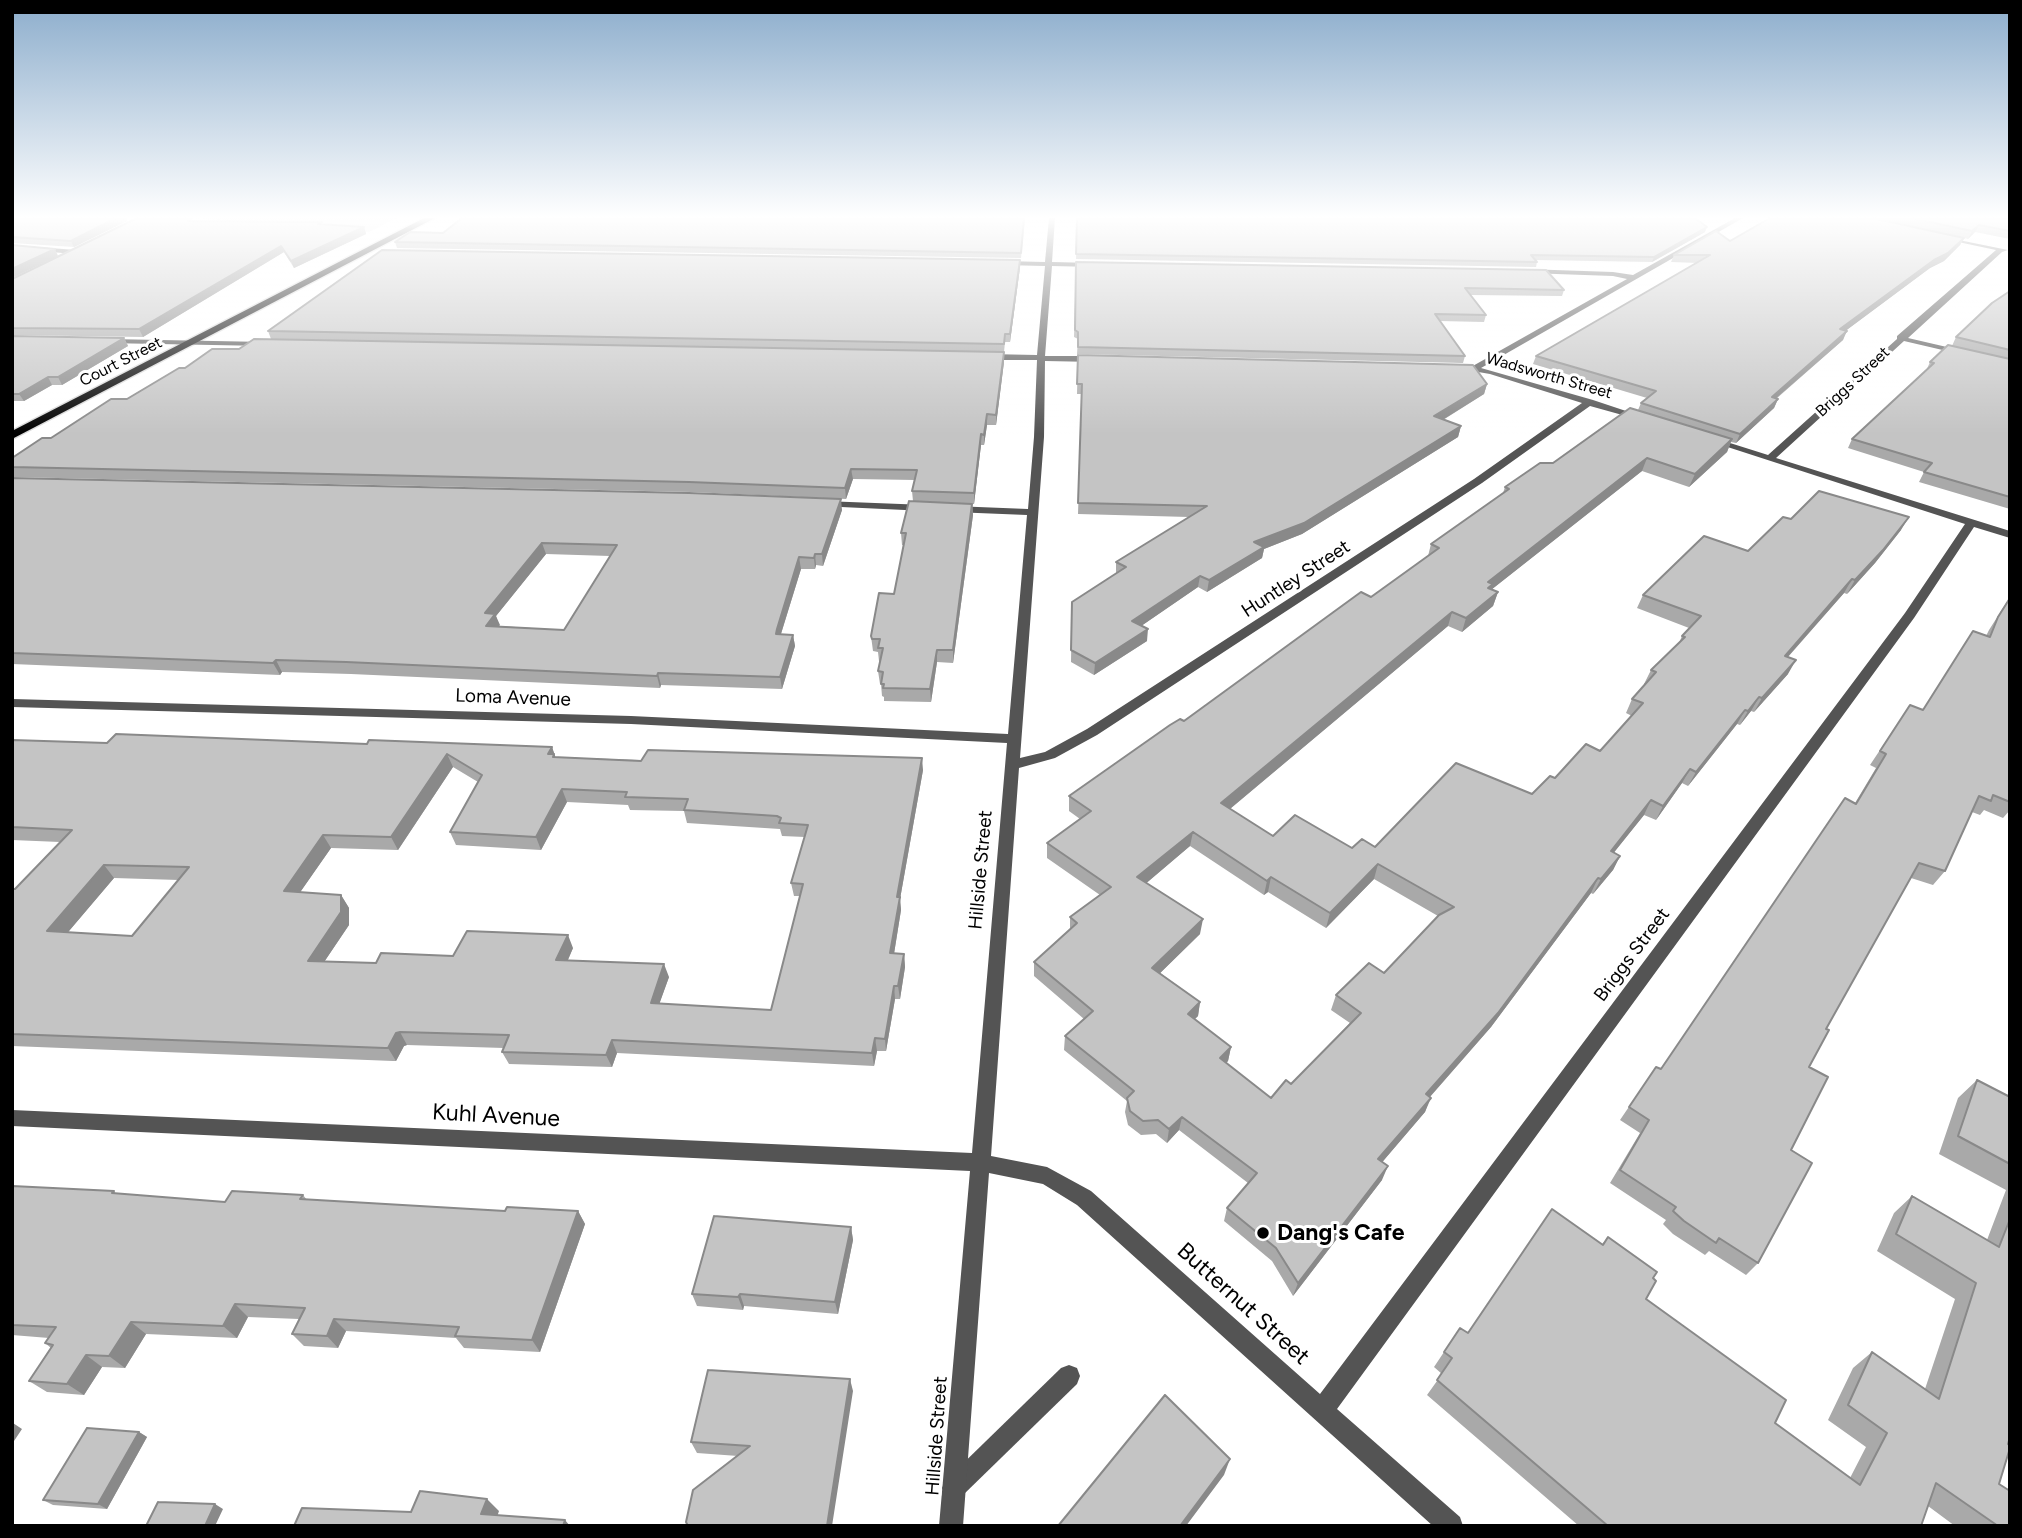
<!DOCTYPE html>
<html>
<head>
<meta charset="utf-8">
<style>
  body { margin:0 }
  #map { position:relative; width:2022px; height:1538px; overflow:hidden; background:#fff; font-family:Figtree,sans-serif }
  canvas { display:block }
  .frame { position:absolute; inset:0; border:14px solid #000; pointer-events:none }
</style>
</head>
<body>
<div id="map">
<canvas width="2022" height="1538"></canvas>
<div class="frame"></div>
</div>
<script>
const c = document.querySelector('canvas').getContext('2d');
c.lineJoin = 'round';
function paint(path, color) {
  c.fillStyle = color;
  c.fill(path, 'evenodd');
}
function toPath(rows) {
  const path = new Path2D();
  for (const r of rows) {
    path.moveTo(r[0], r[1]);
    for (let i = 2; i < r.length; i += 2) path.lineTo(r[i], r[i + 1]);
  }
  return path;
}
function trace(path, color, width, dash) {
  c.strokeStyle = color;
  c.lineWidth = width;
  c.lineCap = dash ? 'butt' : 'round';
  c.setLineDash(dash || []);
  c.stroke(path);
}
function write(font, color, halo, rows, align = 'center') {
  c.font = font + ' Figtree,sans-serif';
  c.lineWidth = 6;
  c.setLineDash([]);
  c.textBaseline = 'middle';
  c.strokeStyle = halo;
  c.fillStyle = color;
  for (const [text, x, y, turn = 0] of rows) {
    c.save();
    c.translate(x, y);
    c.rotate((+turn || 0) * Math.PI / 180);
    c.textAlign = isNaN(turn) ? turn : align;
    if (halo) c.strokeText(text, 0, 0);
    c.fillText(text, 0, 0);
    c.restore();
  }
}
const green = toPath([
  [194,218,397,218,369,232]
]);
const lane = toPath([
  [1069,1365,1077,1368,1080,1376,1077,1384,962,1496,954,1500,946,1496,942,1488,946,1480,1061,1368,1069,1365]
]);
const street = toPath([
  [1049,218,1055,218,1052,262,1095,263,1099,265,1095,267,1052,266,1045,356,1096,356,1100,359,1096,362,1045,361,1044,437,1020,758,1045,752,1087,729,1474,479,1582,403,1490,374,1455,368,1459,365,1471,367,1627,279,1613,276,1528,273,1525,269,1613,272,1633,275,1735,218,1743,218,1481,368,1593,400,1644,417,1644,421,1590,406,1482,483,1097,735,1055,758,1019,768,991,1156,1047,1167,1091,1191,1320,1394,1905,613,1965,524,1706,440,1711,437,1768,455,1897,339,1897,336,1996,250,1944,239,1944,237,2008,250,2002,252,1908,338,1964,351,1964,355,1904,341,1776,458,2010,531,2010,538,1974,527,1914,618,1337,1409,1460,1517,1463,1526,1433,1526,1077,1205,1043,1184,989,1173,963,1526,939,1526,970,1171,12,1126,12,1110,972,1153,1007,743,631,724,12,707,12,699,631,716,1008,734,1027,515,953,512,948,509,953,506,1028,509,1034,437,1037,360,987,360,983,357,987,354,1037,355,1045,266,1003,265,999,263,1003,261,1045,262,1049,218],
  [12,245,76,250,79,252,76,254,12,249,12,245],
  [108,339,266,342,270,344,266,346,105,343,105,339,108,339],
  [824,501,926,505,931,508,926,511,820,506,820,502,824,501]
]);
const primary = toPath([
  [424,218,435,218,12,439,12,431,424,218]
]);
const wall = toPath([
  [12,218,127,221,74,247,12,243],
  [1025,218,1021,258,397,248,395,242,443,233],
  [1077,218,1705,232,1652,262,1536,260,1537,262,1536,267,1076,259],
  [1874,218,2010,218,2010,239,1975,232,1968,239,1964,238,1960,245,1944,261,1930,268,1845,331,1843,340,1776,399,1778,399,1774,408,1736,443,1731,442,1727,452,1689,487,1642,471,1492,589,1498,592,1493,606,1462,632,1448,626,1230,809,1273,836,1352,848,1375,847,1532,794,1555,778,1600,751,1632,716,1626,713,1632,699,1645,684,1644,684,1651,670,1679,643,1682,636,1689,628,1637,608,1643,595,1748,551,1791,519,1901,530,1875,563,1847,594,1844,593,1788,657,1788,674,1754,712,1751,711,1740,725,1737,724,1688,786,1682,783,1656,820,1644,815,1614,852,1620,856,1613,870,1593,894,1591,893,1491,1027,1430,1097,1425,1112,1382,1162,1382,1180,1293,1296,1272,1261,1224,1221,1227,1208,1248,1183,1179,1130,1167,1143,1156,1134,1141,1135,1128,1125,1125,1112,1127,1101,1064,1050,1065,1036,1084,1019,1034,976,1034,962,1070,930,1070,917,1100,895,1047,858,1047,843,1080,819,1069,811,1069,796,1371,597,1428,556,1431,544,1503,493,1505,487,1553,463,1638,410,1641,403,1647,398,1533,364,1536,356,1698,263,1671,262,1674,255,1730,241],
  [1190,846,1264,895,1268,892,1326,928,1374,879,1438,916,1384,973,1336,995,1331,1010,1350,1023,1291,1084,1271,1098,1226,1063,1228,1061,1231,1047,1195,1019,1198,1016,1200,1002,1160,973,1200,934,1146,883],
  [201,221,323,224,364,227,366,234,294,268,284,252,143,337,12,335,12,279],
  [1076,262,1564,290,1562,296,1470,295,1486,315,1484,322,1440,321,1465,356,1463,363,1077,354,1078,339,1074,337],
  [1020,267,1010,342,1005,342,1004,352,271,339,268,331],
  [2010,291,2010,509,1919,482,1924,472,1848,448,1852,439,1926,371,1930,362,1952,346,1956,337],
  [12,336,124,338,128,346,62,385,52,385,24,401,12,401],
  [1004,352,1004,362,996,425,987,425,984,445,981,445,974,504,972,504,973,515,953,663,937,662,931,702,884,701,884,697,882,696,881,684,880,684,878,671,880,661,879,661,878,652,873,651,871,636,894,594,904,545,902,545,901,533,913,501,912,491,915,480,853,479,846,499,691,492,12,477,12,458,127,399],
  [1078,355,1487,384,1484,394,1443,420,1461,426,1458,437,1302,534,1264,549,1262,558,1207,592,1198,587,1141,626,1147,641,1094,675,1071,662,1072,602,1116,574,1116,562,1189,517,1078,514,1082,394,1077,394],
  [12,478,842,510,823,566,816,565,815,569,801,569,781,634,793,635,795,646,782,689,661,685,660,688,351,674,282,672,280,675,12,664],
  [546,554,610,556,564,630,499,626,496,616],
  [2010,597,2010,810,2003,818,1984,810,1980,815,1972,812,1945,871,1933,885,1911,878,1826,1029,1809,1067,1791,1150,1758,1263,1746,1275,1709,1251,1705,1255,1673,1234,1663,1224,1666,1220,1610,1183,1640,1133,1620,1120,1656,1067,1661,1069,1855,803,1876,768,1870,765,1910,705,1923,710,1973,631,1986,636,1989,630],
  [12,740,107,743,367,744,552,747,555,757,923,770,900,899,901,910,894,954,904,954,905,967,900,999,895,999,886,1051,877,1051,874,1066,617,1053,612,1067,509,1064,502,1052,504,1048,407,1045,404,1046,396,1061,393,1061,12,1046,12,889,15,889,60,842,12,840],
  [453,767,478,782,450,832,456,845,541,850,567,802,628,805,630,810,684,811,687,823,780,829,782,836,805,837,791,883,794,896,800,896,771,1010,659,1004,669,977,568,960,573,948,453,956,376,963,324,962,349,925,349,908,341,895,300,892,331,848,398,850],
  [114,878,179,880,132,936,68,932],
  [1977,1080,2010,1097,2010,1437,1999,1484,2010,1526,1955,1526,1928,1506,1921,1526,1579,1526,1427,1395,1442,1374,1434,1367,1444,1352,1468,1333,1602,1244,1608,1237,1653,1278,1646,1299,1775,1423,1850,1478,1866,1447,1828,1420,1853,1368,1872,1352,1925,1389,1955,1299,1877,1251,1894,1213,1912,1196,1987,1240,2006,1190,1939,1154,1958,1098],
  [12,1186,114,1191,116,1194,225,1202,303,1195,307,1200,505,1211,578,1211,585,1224,540,1352,464,1348,456,1338,346,1331,338,1348,304,1346,292,1334,299,1319,248,1317,237,1338,146,1334,125,1368,102,1367,84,1395,47,1392,29,1381,51,1348,45,1343,49,1338,12,1335],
  [851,1227,853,1240,838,1314,744,1306,743,1310,697,1306,692,1294],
  [853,1391,738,1456,697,1453,691,1442],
  [139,1432,147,1437,107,1509,53,1505,43,1500]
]);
const shadedWall = toPath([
  [116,218,126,218,127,221,74,247,71,241],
  [1979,225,1975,232,1968,239,1972,231],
  [364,227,366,234,294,268,291,261],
  [1707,227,1705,232,1652,262,1654,257],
  [1964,238,1960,245,1944,261,1930,268,1836,338,1840,329],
  [281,246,284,252,143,337,139,329],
  [55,249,58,256,12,278,12,269],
  [1020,260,1020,267,1010,342,1010,334],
  [1847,331,1843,340,1767,406,1772,397],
  [124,338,128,346,62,385,58,377],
  [1004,352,1004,362,996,425,996,415],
  [48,377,52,385,24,401,19,394],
  [1487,384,1484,394,1431,427,1434,416],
  [1778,399,1774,408,1736,443,1740,434],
  [987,414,987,425,984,445,984,435],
  [1461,426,1458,437,1302,534,1264,549,1262,558,1207,592,1209,580,1254,542],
  [981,434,981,445,974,504,974,493],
  [1732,439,1727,452,1689,487,1695,474],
  [1647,458,1642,471,1491,590,1488,598,1488,582],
  [851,469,853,479,846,499,845,488],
  [841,499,842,510,823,566,822,554],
  [972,504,973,515,953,663,953,650],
  [1909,517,1901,530,1875,563,1847,594,1855,580],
  [542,543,546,554,496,616,500,625,491,637,486,626,485,613],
  [815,554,816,565,815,569,814,558],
  [799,557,801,569,779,640,776,634,777,629],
  [1200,576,1198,587,1131,633,1132,621],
  [1852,579,1844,593,1777,669,1785,656],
  [1498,592,1493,606,1462,632,1466,618],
  [1452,612,1448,626,1219,818,1221,803],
  [1148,629,1147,641,1094,675,1095,663],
  [793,635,795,646,782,689,780,677],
  [937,650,937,662,931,702,930,689],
  [276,660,282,672,280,675,273,663],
  [1796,660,1788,674,1754,712,1762,698],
  [658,673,661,685,660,688,657,676],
  [1759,697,1751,711,1740,725,1748,711],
  [1745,710,1737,724,1688,786,1696,772],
  [552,747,559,767,548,754],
  [447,754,453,767,398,850,391,837],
  [922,758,923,770,900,899,901,910,892,966,890,953,897,897],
  [1690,769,1682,783,1656,820,1663,806],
  [562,789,567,802,541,850,536,837],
  [1651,800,1644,815,1604,865,1611,851],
  [1193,832,1190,846,1136,892,1137,877],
  [323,835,331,848,292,904,284,891],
  [1620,856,1613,870,1593,894,1601,879],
  [1378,864,1374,879,1326,928,1330,913],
  [104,865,114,878,58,944,47,931],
  [1271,877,1268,892,1264,895,1267,881],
  [1598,878,1591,893,1491,1027,1420,1108,1426,1094],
  [341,895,349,908,349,925,316,974,308,961],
  [1203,919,1200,934,1151,982,1152,968],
  [568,935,573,948,562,973,556,960],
  [904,954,905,967,900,999,898,986],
  [664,964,669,977,655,1016,651,1003],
  [894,986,895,999,886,1051,885,1039],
  [1200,1002,1198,1016,1185,1028,1188,1014],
  [400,1032,407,1045,404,1046,396,1061,388,1048,396,1033],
  [875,1038,877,1051,874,1066,872,1053],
  [612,1040,617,1053,612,1067,606,1055],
  [1231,1047,1228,1061,1217,1072,1220,1058],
  [1431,1098,1425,1112,1373,1173,1378,1159],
  [1182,1117,1179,1130,1167,1143,1169,1129],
  [1388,1166,1382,1180,1293,1296,1298,1283],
  [578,1211,585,1224,540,1352,532,1340],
  [851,1227,853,1240,838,1314,835,1302],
  [740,1294,744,1306,743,1310,738,1297],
  [235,1304,248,1317,237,1338,223,1326],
  [334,1319,346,1331,338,1348,327,1336],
  [131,1322,146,1334,125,1368,109,1356],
  [86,1355,102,1367,84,1395,67,1384],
  [850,1379,853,1391,832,1526,827,1526],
  [13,1423,22,1429,12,1444,12,1424],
  [139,1432,147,1437,107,1509,98,1504],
  [1230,1459,1224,1475,1186,1526,1180,1526],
  [487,1499,499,1511,494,1526,481,1514],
  [215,1504,223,1509,215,1526,205,1526],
  [565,1520,570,1526,563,1526]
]);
const building = toPath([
  [12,218,116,218,71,241,12,237,12,218],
  [137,218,192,218,188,221,322,222,318,224,364,227,291,261,281,246,139,329,12,328,12,279,137,218],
  [1024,218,1021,253,395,242,410,232,443,233,462,218,1024,218],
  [1077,218,1695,218,1707,227,1654,257,1531,255,1537,262,1076,254,1077,218],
  [1770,218,1872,218,1964,238,1948,253,1934,260,1840,329,1847,331,1772,397,1778,399,1740,434,1641,403,1656,391,1536,356,1710,255,1674,255,1716,231,1730,241,1770,218],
  [1911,218,2010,218,2010,231,1979,225,1972,231,1911,218],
  [12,245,55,249,12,269,12,245],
  [382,250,1020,260,1010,334,1005,334,1004,344,268,331,382,250],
  [1076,262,1546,270,1564,290,1465,288,1486,315,1435,314,1465,356,1078,347,1078,332,1075,330,1076,262],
  [2010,291,2010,350,1956,337,1992,303,2010,291],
  [12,336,124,338,58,377,48,377,19,394,12,394,12,336],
  [254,339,1004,352,996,415,987,414,984,435,981,434,974,493,912,491,917,470,851,469,845,488,689,482,12,467,12,458,42,438,51,438,111,399,127,399,179,368,185,368,212,349,239,349,254,339],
  [1948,345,2010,359,2010,497,1924,472,1932,463,1852,439,1934,363,1930,362,1948,345],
  [1078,355,1473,365,1487,384,1434,416,1461,426,1304,523,1254,542,1264,547,1209,580,1200,576,1132,621,1148,629,1095,663,1071,650,1072,602,1126,567,1116,562,1207,506,1078,503,1082,384,1077,384,1078,355],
  [1630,408,1732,439,1695,474,1647,458,1488,582,1493,584,1488,588,1498,592,1466,618,1452,612,1221,803,1273,836,1295,815,1352,848,1362,839,1375,847,1456,763,1532,794,1550,776,1555,778,1586,744,1600,751,1643,703,1632,699,1656,672,1651,670,1685,637,1682,636,1701,616,1643,595,1704,536,1748,551,1783,517,1791,519,1819,491,1909,517,1883,550,1855,580,1852,579,1785,656,1796,660,1762,698,1759,697,1748,711,1745,710,1696,772,1690,769,1663,806,1651,800,1611,851,1620,856,1601,879,1598,878,1498,1013,1426,1094,1431,1098,1378,1159,1388,1166,1298,1283,1276,1248,1227,1208,1257,1173,1182,1117,1169,1129,1158,1120,1143,1121,1130,1111,1127,1098,1134,1091,1065,1036,1093,1011,1034,962,1077,923,1070,917,1111,887,1047,843,1091,811,1069,796,1170,725,1180,719,1184,721,1361,592,1371,597,1439,548,1431,544,1509,489,1505,487,1540,463,1553,463,1630,408],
  [1193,832,1267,881,1271,877,1330,913,1378,864,1454,907,1439,915,1384,973,1369,963,1336,995,1361,1013,1291,1084,1286,1080,1271,1098,1220,1058,1231,1047,1188,1014,1200,1002,1152,968,1203,919,1137,877,1193,832],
  [12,478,689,493,841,499,822,554,815,554,814,558,799,557,777,629,776,634,793,635,780,677,658,673,657,676,346,662,276,660,273,663,12,653,12,478],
  [542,543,617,545,564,630,486,626,495,614,485,613,542,543],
  [909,501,972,504,953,650,937,650,930,689,883,688,884,684,881,684,883,672,878,671,883,648,878,648,880,639,872,639,871,636,879,593,894,594,906,533,901,533,909,501],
  [2010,598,2010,802,1993,795,1991,801,1979,796,1945,871,1919,863,1826,1029,1829,1030,1809,1067,1828,1077,1791,1150,1812,1163,1758,1263,1719,1238,1716,1243,1684,1221,1673,1211,1676,1207,1620,1170,1649,1120,1629,1107,1656,1067,1661,1069,1845,798,1856,804,1886,754,1880,751,1910,705,1923,710,1973,631,1990,637,1998,617,2010,598],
  [116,734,367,744,369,740,552,747,548,754,554,754,553,757,641,761,648,750,922,758,897,897,900,897,890,953,904,954,898,986,894,986,885,1039,875,1038,872,1053,612,1040,606,1055,502,1052,509,1035,400,1032,396,1033,388,1048,385,1048,12,1034,12,889,15,889,72,830,12,827,12,740,107,743,116,734],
  [447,754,482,775,450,832,536,837,562,789,627,792,625,797,688,799,684,810,777,816,781,818,779,823,808,825,791,883,803,884,771,1010,651,1003,664,964,556,960,568,935,467,931,453,956,381,953,376,963,308,961,341,912,341,895,284,891,323,835,391,837,447,754],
  [104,865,189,867,132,936,47,931,104,865],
  [1977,1080,2010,1097,2010,1164,1958,1136,1977,1080],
  [12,1186,114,1191,112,1193,225,1202,232,1191,303,1195,300,1199,505,1211,507,1207,578,1211,532,1340,455,1336,459,1327,334,1319,327,1336,292,1334,305,1308,235,1304,223,1326,131,1322,109,1356,86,1355,67,1384,29,1381,53,1345,45,1343,56,1327,12,1325,12,1186],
  [1912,1196,1999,1247,2010,1219,2010,1437,2008,1444,2010,1445,2010,1448,1999,1484,2010,1491,2010,1526,1998,1526,1936,1483,1921,1526,1608,1526,1437,1380,1452,1358,1444,1352,1460,1328,1468,1333,1552,1209,1603,1245,1608,1237,1657,1272,1653,1278,1656,1281,1646,1299,1786,1400,1775,1423,1860,1485,1887,1433,1848,1405,1872,1352,1939,1399,1976,1283,1896,1234,1912,1196],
  [714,1216,851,1227,835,1302,740,1294,738,1297,692,1294,714,1216],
  [708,1370,850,1379,827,1526,688,1526,686,1522,693,1490,750,1446,691,1442,708,1370],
  [1165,1395,1230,1459,1180,1526,1058,1526,1165,1395],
  [87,1428,139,1432,98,1504,43,1500,87,1428],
  [420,1491,487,1499,481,1514,565,1520,563,1526,294,1526,302,1508,411,1512,420,1491],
  [158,1502,215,1504,205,1526,146,1526,158,1502]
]);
const markers = [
  [1263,1233,7,"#000"]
];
const farStreetnames = [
  ["Court Street",121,362,-27],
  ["Wadsworth Street",1549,376,16],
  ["Briggs Street",1853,382,-43]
];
const streetNames = [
  ["Huntley Street",1296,579,-33],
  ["Loma Avenue",513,698,2],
  ["Hillside Street",981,870,-85],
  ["Briggs Street",1632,955,-53],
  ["Hillside Street",937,1436,-86]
];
const nearStreetnames = [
  ["Kuhl Avenue",496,1116,3],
  ["Butternut Street",1243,1304,42]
];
const nearPoinames = [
  ["Dang's Cafe",1277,1233]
];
paint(green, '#dbdbdb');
trace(primary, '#dbdbdb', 3);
paint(lane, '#545454');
paint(street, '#545454');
paint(primary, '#000');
paint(wall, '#a9a9a9');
paint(shadedWall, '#898989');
paint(building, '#c4c4c4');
trace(building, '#898989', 2);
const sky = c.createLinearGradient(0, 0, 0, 434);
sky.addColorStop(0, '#8cadcc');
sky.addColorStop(0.5, '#fff');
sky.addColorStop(1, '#ffffff00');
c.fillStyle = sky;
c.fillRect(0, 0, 2022, 434);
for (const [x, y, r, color] of markers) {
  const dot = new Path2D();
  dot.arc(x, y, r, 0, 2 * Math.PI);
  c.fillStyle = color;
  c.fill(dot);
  trace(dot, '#fff', 2.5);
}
write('16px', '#000', '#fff', farStreetnames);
write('19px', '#000', '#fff', streetNames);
write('23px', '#000', '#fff', nearStreetnames);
write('bold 23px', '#000', '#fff', nearPoinames, 'left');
</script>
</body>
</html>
